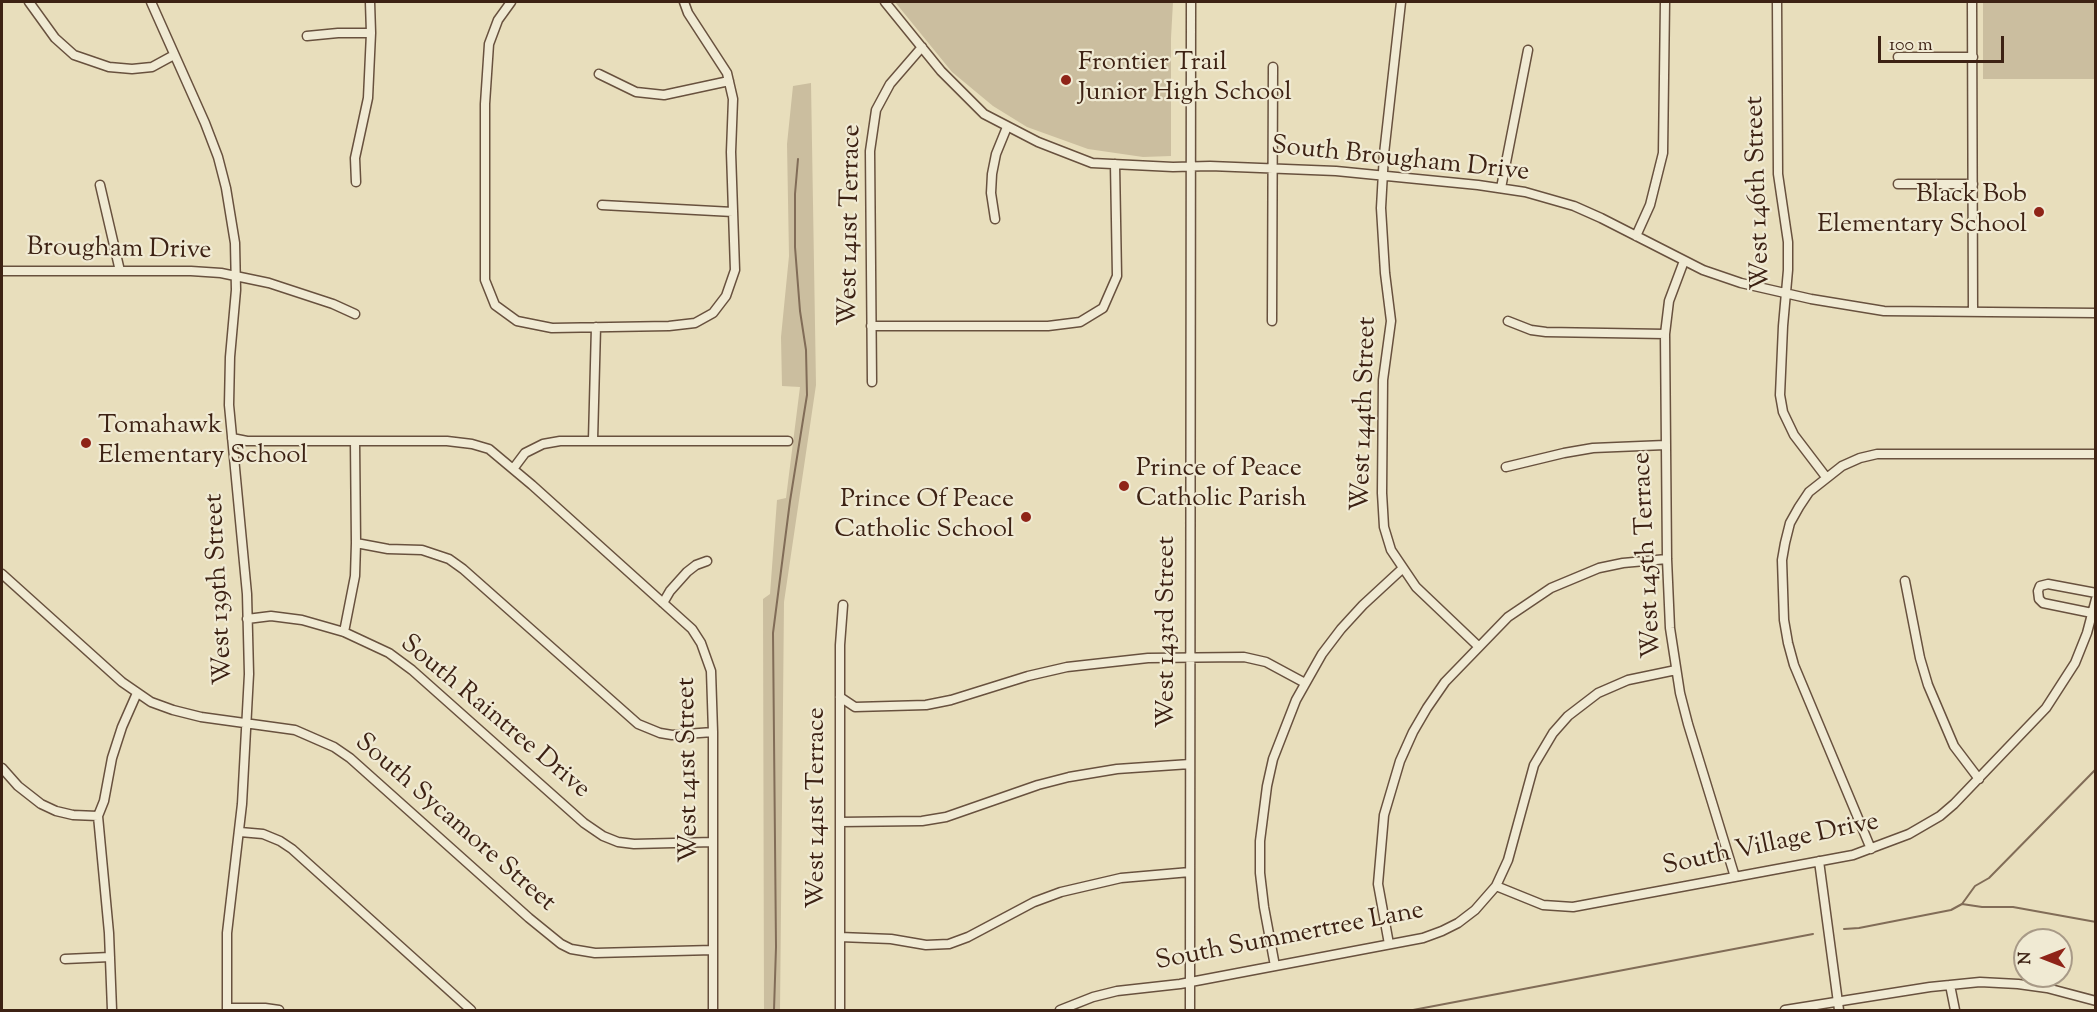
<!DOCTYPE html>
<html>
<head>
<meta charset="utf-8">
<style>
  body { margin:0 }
  #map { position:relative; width:2097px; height:1012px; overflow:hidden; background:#e8debc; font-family:"Sorts Mill Goudy",serif }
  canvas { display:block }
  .frame { position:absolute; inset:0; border:3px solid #3d2214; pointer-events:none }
  .north { position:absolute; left:2013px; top:928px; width:60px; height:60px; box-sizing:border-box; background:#f0ead3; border:2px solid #a89a87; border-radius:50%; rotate:270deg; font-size:16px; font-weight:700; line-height:24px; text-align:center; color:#3d2214 }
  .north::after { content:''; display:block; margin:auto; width:21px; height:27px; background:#8f2418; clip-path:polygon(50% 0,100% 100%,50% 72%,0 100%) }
  .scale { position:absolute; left:1878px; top:36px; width:126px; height:27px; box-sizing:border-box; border:3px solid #3d2214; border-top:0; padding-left:8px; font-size:18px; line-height:21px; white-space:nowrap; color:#3d2214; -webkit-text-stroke:4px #f0ead3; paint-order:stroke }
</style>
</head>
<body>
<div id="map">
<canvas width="2097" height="1012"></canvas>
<div class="frame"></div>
<div class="north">N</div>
<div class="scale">100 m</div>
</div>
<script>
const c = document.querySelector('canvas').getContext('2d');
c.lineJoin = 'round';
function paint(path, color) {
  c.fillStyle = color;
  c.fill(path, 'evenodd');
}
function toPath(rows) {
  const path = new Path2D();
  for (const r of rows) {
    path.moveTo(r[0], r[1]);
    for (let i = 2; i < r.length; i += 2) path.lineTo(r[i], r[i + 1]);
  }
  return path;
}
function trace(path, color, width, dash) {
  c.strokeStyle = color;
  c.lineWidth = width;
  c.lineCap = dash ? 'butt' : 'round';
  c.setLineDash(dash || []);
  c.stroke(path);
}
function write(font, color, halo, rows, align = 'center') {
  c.font = font + ' "Sorts Mill Goudy",serif';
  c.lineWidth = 4.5;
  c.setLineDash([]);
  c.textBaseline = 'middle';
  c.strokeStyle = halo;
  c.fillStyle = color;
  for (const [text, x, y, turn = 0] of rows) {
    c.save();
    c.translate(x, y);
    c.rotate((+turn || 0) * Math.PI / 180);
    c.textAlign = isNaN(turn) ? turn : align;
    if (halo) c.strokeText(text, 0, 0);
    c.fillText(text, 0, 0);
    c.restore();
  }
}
const green = toPath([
  [895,2,1173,2,1171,38,1171,156,1143,157,1088,149,1027,127,993,106,952,72],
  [1983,2,2095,2,2095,79,1983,79],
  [811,83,816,385,784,602,780,1010,764,1010,763,599,770,594,777,500,786,498,800,387,782,386,781,337,789,256,787,144,793,86]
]);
const stream = toPath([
  [1962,904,1982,907,2013,907,2096,922],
  [1844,929,1859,928,1951,910,1962,904,1975,886,1989,878,2096,769],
  [774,1010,776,947,773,633,790,501,807,395,806,350,800,311,795,247,795,194,798,159],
  [1413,1010,1813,934]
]);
const minor = toPath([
  [29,2,55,38,74,55,109,67,132,69,152,67,174,55],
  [151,2,205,123,218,157,226,188,235,243,236,290,230,357,229,405,247,594,249,674,242,804,227,933,227,1010],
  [511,2,498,20,489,44,485,104,485,280,495,305,517,321,552,328,669,326,695,323,713,313,726,296,735,270,731,152,733,99,727,73,688,13,684,2],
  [885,2,941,71,984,114,1038,142,1092,163,1173,167,1210,166,1336,171,1478,185,1525,192,1574,206,1601,218,1703,270,1741,283,1811,299,1884,311,2096,313],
  [1401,2,1384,154,1381,208,1385,273,1391,321,1383,380,1382,493,1384,527,1391,550,1416,587,1478,646],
  [1777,2,1778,174,1788,242,1788,270,1783,326,1780,395,1783,412,1794,435,1826,477],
  [1972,2,1973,312],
  [307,36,338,33,371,33],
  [1898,57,1973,57],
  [599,74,636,92,664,95,729,81],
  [356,182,355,158,368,98,371,33,370,2],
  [1898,184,1973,184],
  [100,185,120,271],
  [1501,188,1528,50],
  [602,205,733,212],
  [995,219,991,193,992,174,996,154,1007,127],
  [1636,236,1650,205,1663,153,1665,2],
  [1684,261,1669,301,1665,334,1667,559,1670,628,1680,693,1688,724,1735,877],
  [2,271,191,271,221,273,269,283,333,304,355,314],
  [1272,321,1273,67],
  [1508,321,1531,330,1546,332,1665,334],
  [871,326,1048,326,1080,322,1103,308,1117,276,1115,164],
  [872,382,870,151,876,110,890,84,922,47],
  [232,438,247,441,447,441,472,444,489,449,532,485,692,629,701,643,711,671,713,732,713,1010],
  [593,440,596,327],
  [1506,467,1564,453,1593,448,1665,445],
  [513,469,525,453,543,444,560,441,788,441],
  [356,543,388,549,422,550,449,559,463,569,638,724,660,733,672,735,713,732],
  [2,574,122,682,151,702,173,710,201,717,295,730,334,747,350,758,529,918,561,944,571,949,595,953,713,950],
  [1905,581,1920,658,1928,685,1954,746,1979,779],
  [663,603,670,591,687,572,696,565,707,561],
  [2092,613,2043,603,2039,599,2038,591,2040,586,2048,584,2096,593],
  [247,619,271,616,302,620,344,632,389,653,412,670,584,823,603,836,618,842,634,844,713,842],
  [344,632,355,576,356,543,355,441],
  [840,697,855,707,926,705,951,700,1028,676,1067,667,1148,658,1244,657,1266,662,1305,683],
  [2,768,18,786,41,804,56,811,73,815,98,816],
  [840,822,922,821,946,817,1038,785,1069,777,1117,769,1190,764],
  [240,832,263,834,280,841,292,849,471,1010],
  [1871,849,1794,665,1788,643,1784,620,1782,560,1785,543,1790,523,1799,507,1809,492,1842,466,1860,458,1877,454,2096,454],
  [1819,861,1839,1010],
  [1496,886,1543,905,1573,907,1853,855,1909,834,1940,816,1954,804,2046,708,2075,663,2087,633,2096,599],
  [840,937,891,939,926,945,949,944,968,937,1034,902,1061,892,1121,878,1190,872],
  [1389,944,1378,884,1384,815,1400,761,1413,732,1427,708,1445,682,1508,617,1551,588,1599,568,1623,563,1667,559],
  [65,959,110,957],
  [1275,966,1264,907,1260,873,1260,841,1267,786,1273,759,1296,700,1322,654,1341,629,1363,605,1402,569],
  [1950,985,1955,1010],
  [227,1008,265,1008,279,1010],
  [112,1010,109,933,98,816,104,801,112,758,122,727,137,693],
  [840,1010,840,645,843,605],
  [1060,1010,1093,997,1117,991,1180,984,1423,938,1442,931,1458,923,1475,910,1496,886,1508,860,1534,765,1553,733,1568,716,1598,693,1628,680,1676,670],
  [1190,1010,1191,2],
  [1785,1010,1930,987,1980,982,2018,984,2047,988,2096,1001]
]);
const markers = [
  [1066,80,6,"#8f2418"],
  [2039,212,6,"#8f2418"],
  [86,443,6,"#8f2418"],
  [1124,486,6,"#8f2418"],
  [1026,517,6,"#8f2418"]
];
const poiNames = [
  ["Frontier Trail",1078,65],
  ["Junior High School",1078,95],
  ["Black Bob",2027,197,"right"],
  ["Elementary School",2027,227,"right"],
  ["Tomahawk",98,428],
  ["Elementary School",98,458],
  ["Prince of Peace",1136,471],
  ["Catholic Parish",1136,501],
  ["Prince Of Peace",1014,502,"right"],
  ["Catholic School",1014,532,"right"]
];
const streetNames = [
  ["South Brougham Drive",1400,161,6],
  ["West 146th Street",1760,193,-92],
  ["West 141st Terrace",852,225,-89],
  ["Brougham Drive",119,251,1],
  ["West 144th Street",1366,414,-88],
  ["West 145th Terrace",1649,555,-93],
  ["West 139th Street",221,589,-93],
  ["West 143rd Street",1169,632,-90],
  ["South Raintree Drive",494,718,40],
  ["West 141st Street",690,770,-91],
  ["West 141st Terrace",819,808,-90],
  ["South Sycamore Street",454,824,41],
  ["South Village Drive",1771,846,-12],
  ["South Summertree Lane",1290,938,-11]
];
paint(green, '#cbbe9f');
trace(stream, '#816c57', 2);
trace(minor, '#68513e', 11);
trace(minor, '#f0ead3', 8);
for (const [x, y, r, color] of markers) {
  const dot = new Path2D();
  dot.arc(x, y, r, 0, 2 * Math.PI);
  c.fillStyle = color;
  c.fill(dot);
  trace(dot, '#f0ead3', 2);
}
write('26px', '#3d2214', '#f0ead3', poiNames, 'left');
write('26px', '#3d2214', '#f0ead3', streetNames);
</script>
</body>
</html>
